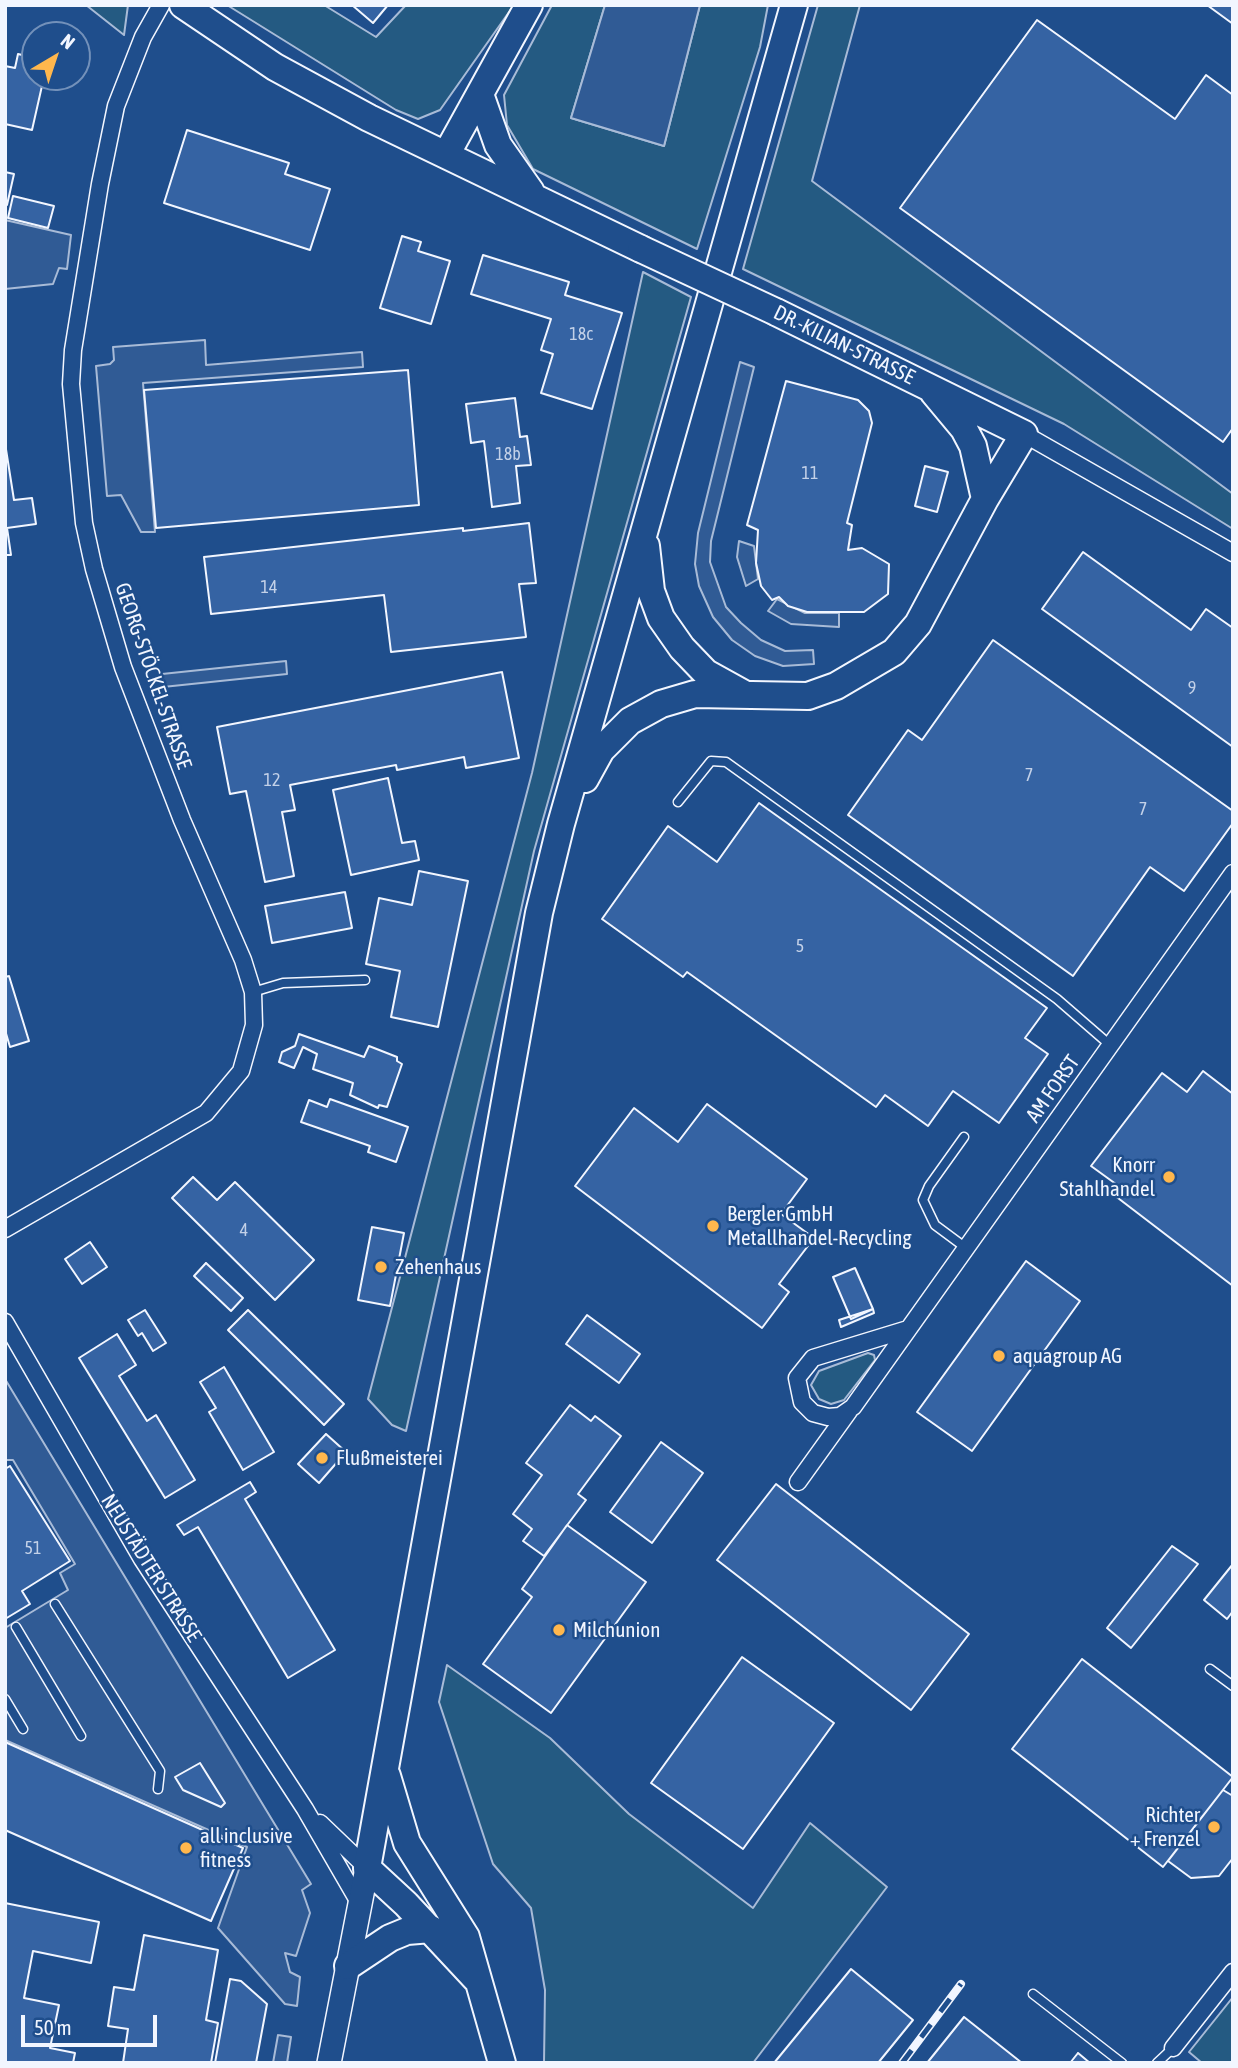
<!DOCTYPE html>
<html>
<head>
<meta charset="utf-8">
<style>
  body { margin:0 }
  #map { position:relative; width:1238px; height:2068px; overflow:hidden; background:#1f4e8c; font-family:"Asap Condensed",sans-serif }
  canvas { display:block }
  .frame { position:absolute; inset:0; border:7px solid #f2f6ff; pointer-events:none }
  .north { position:absolute; left:21px; top:21px; width:70px; height:70px; box-sizing:border-box; background:#1f4e8c; border:2px solid #7391ba; border-radius:50%; rotate:39deg; font-size:19px; font-weight:700; line-height:28px; text-align:center; color:#f2f6ff }
  .north::after { content:''; display:block; margin:auto; width:24px; height:32px; background:#ffb74d; clip-path:polygon(50% 0,100% 100%,50% 72%,0 100%) }
  .scale { position:absolute; left:21px; top:2015px; width:136px; height:32px; box-sizing:border-box; border:4px solid #f2f6ff; border-top:0; padding-left:9px; font-size:21px; line-height:24px; white-space:nowrap; color:#f2f6ff; -webkit-text-stroke:5px #1f4e8c; paint-order:stroke }
</style>
</head>
<body>
<div id="map">
<canvas width="1238" height="2068"></canvas>
<div class="frame"></div>
<div class="north">N</div>
<div class="scale">50 m</div>
</div>
<script>
const c = document.querySelector('canvas').getContext('2d');
c.lineJoin = 'round';
function paint(path, color) {
  c.fillStyle = color;
  c.fill(path, 'evenodd');
}
function toPath(rows) {
  const path = new Path2D();
  for (const r of rows) {
    path.moveTo(r[0], r[1]);
    for (let i = 2; i < r.length; i += 2) path.lineTo(r[i], r[i + 1]);
  }
  return path;
}
function trace(path, color, width, dash) {
  c.strokeStyle = color;
  c.lineWidth = width;
  c.lineCap = dash ? 'butt' : 'round';
  c.setLineDash(dash || []);
  c.stroke(path);
}
function write(font, color, halo, rows, align = 'center') {
  c.font = font + ' "Asap Condensed",sans-serif';
  c.lineWidth = 5;
  c.setLineDash([]);
  c.textBaseline = 'middle';
  c.strokeStyle = halo;
  c.fillStyle = color;
  for (const [text, x, y, turn = 0] of rows) {
    c.save();
    c.translate(x, y);
    c.rotate((+turn || 0) * Math.PI / 180);
    c.textAlign = isNaN(turn) ? turn : align;
    if (halo) c.strokeText(text, 0, 0);
    c.fillText(text, 0, 0);
    c.restore();
  }
}
const green = toPath([
  [86,5,128,5,124,35,86,5],
  [227,5,324,5,376,37,406,5,514,5,440,110,418,119,396,110,227,5],
  [552,5,605,5,571,118,664,146,700,5,768,5,760,47,697,249,533,169,507,125,504,95,552,5],
  [818,5,860,5,812,181,1233,494,1233,529,1064,424,743,269,818,5],
  [643,272,691,297,534,851,406,1431,392,1425,368,1399,532,773,643,272],
  [868,1353,874,1355,875,1360,844,1400,831,1404,819,1399,811,1385,819,1371,868,1353],
  [447,1665,550,1738,629,1814,753,1908,810,1823,887,1887,753,2063,544,2063,545,1990,531,1908,493,1864,439,1702,447,1665],
  [1233,1997,1233,2063,1202,2063,1189,2052,1233,1997]
]);
const parking = toPath([
  [605,5,700,5,664,146,571,118,605,5],
  [5,220,71,235,67,269,59,268,53,284,5,289,5,220],
  [205,340,206,365,362,352,363,367,143,383,155,532,141,532,121,495,107,496,96,366,110,364,114,360,113,347,205,340],
  [740,362,754,367,711,541,710,562,726,607,741,623,761,640,785,651,813,650,814,664,783,666,755,656,732,640,713,617,699,586,695,564,698,533,740,362],
  [739,541,754,546,758,579,746,586,737,557,739,541],
  [777,599,805,613,839,613,839,627,791,624,768,611,777,599],
  [286,661,287,674,163,687,162,674,286,661],
  [5,1379,311,1884,302,1890,310,1913,296,1956,285,1953,290,1972,300,1977,297,2006,285,2004,218,1928,247,1847,5,1740,5,1628,68,1590,60,1573,75,1564,13,1460,5,1460,5,1379],
  [278,2035,291,2037,287,2063,273,2063,278,2035]
]);
const building = toPath([
  [352,5,388,5,373,23,352,5],
  [1207,5,1233,5,1233,24,1207,5],
  [1037,20,1175,119,1206,75,1233,95,1233,428,1223,442,900,208,1037,20],
  [18,54,35,58,35,77,44,77,32,130,5,124,5,66,15,68,18,54],
  [187,130,289,163,285,174,330,189,310,250,164,203,187,130],
  [5,172,14,174,7,205,5,205,5,172],
  [13,196,54,206,48,228,8,218,13,196],
  [402,236,421,242,418,251,450,261,431,324,380,308,402,236],
  [483,255,569,282,565,295,622,313,592,409,541,393,553,354,541,350,551,319,471,294,483,255],
  [408,370,419,505,156,528,144,390,408,370],
  [786,381,858,400,869,411,872,423,847,523,852,525,848,550,862,548,889,564,888,594,864,612,807,612,788,606,779,597,772,600,761,586,756,563,758,530,747,525,786,381],
  [515,398,520,437,527,436,531,465,516,466,520,503,492,507,484,441,471,443,466,404,515,398],
  [5,443,14,500,32,498,36,524,7,528,11,555,5,555,5,443],
  [925,466,948,472,937,512,915,506,925,466],
  [529,523,536,583,519,584,526,637,391,652,384,595,211,614,204,557,463,528,463,531,529,523],
  [1083,552,1191,630,1206,609,1233,628,1233,747,1042,609,1083,552],
  [993,640,1233,811,1233,823,1184,891,1150,867,1073,976,848,815,908,730,922,740,993,640],
  [502,672,519,758,466,768,464,757,397,770,396,765,290,785,295,810,282,812,294,876,265,882,246,791,230,794,217,727,502,672],
  [388,778,402,843,415,841,419,860,351,875,333,790,388,778],
  [759,803,1047,1008,1025,1038,1048,1054,999,1123,953,1091,928,1126,885,1095,876,1107,687,972,683,977,602,919,668,826,717,862,759,803],
  [419,871,468,881,438,1027,391,1017,400,971,366,964,379,898,412,905,419,871],
  [345,892,352,928,272,943,265,906,345,892],
  [9,976,29,1041,10,1047,5,1030,5,977,9,976],
  [299,1034,364,1057,369,1046,397,1057,397,1061,402,1064,387,1107,379,1105,378,1108,350,1095,353,1083,313,1069,317,1054,303,1047,294,1068,279,1062,282,1052,295,1046,299,1034],
  [1203,1071,1233,1094,1233,1286,1114,1195,1120,1187,1091,1166,1162,1073,1187,1092,1203,1071],
  [330,1099,408,1127,396,1162,368,1152,370,1146,301,1122,309,1100,327,1107,330,1099],
  [707,1104,807,1179,781,1214,814,1238,779,1284,789,1292,762,1328,575,1186,634,1108,678,1142,707,1104],
  [193,1177,217,1200,235,1182,314,1260,275,1300,172,1198,193,1177],
  [372,1227,404,1233,390,1306,358,1300,372,1227],
  [90,1242,107,1267,82,1284,65,1259,90,1242],
  [1026,1261,1080,1301,972,1451,917,1412,1026,1261],
  [206,1263,243,1298,231,1311,194,1276,206,1263],
  [855,1268,873,1309,851,1319,833,1277,855,1268],
  [873,1309,874,1313,841,1327,839,1320,873,1309],
  [145,1310,166,1343,153,1351,142,1333,138,1336,128,1320,145,1310],
  [248,1310,344,1404,324,1425,228,1330,248,1310],
  [587,1315,640,1354,619,1383,566,1344,587,1315],
  [117,1334,136,1365,119,1376,147,1421,156,1415,195,1480,165,1498,79,1358,117,1334],
  [224,1367,274,1452,243,1470,209,1412,216,1408,200,1382,224,1367],
  [570,1405,591,1421,595,1416,621,1436,578,1494,586,1500,544,1556,523,1541,532,1529,513,1514,542,1475,526,1463,570,1405],
  [326,1434,346,1452,319,1483,298,1464,326,1434],
  [661,1442,703,1473,652,1543,610,1512,661,1442],
  [10,1466,70,1561,22,1591,30,1604,5,1619,5,1469,10,1466],
  [250,1482,256,1492,245,1499,335,1650,288,1678,198,1527,184,1535,177,1525,250,1482],
  [776,1484,969,1634,911,1710,717,1560,776,1484],
  [567,1525,646,1582,551,1713,483,1664,532,1597,522,1589,567,1525],
  [1172,1546,1198,1564,1131,1648,1107,1628,1172,1546],
  [1233,1564,1233,1611,1227,1619,1204,1600,1233,1564],
  [742,1657,834,1723,743,1849,651,1783,742,1657],
  [1082,1659,1233,1777,1163,1867,1012,1749,1082,1659],
  [5,1742,243,1848,211,1921,5,1830,5,1742],
  [200,1763,225,1803,221,1807,183,1790,175,1777,200,1763],
  [1223,1790,1233,1796,1233,1858,1219,1876,1191,1878,1168,1861,1223,1790],
  [5,1903,99,1922,91,1963,33,1951,24,1998,59,2005,50,2048,75,2053,73,2063,5,2063,5,1903],
  [144,1935,218,1950,206,2020,218,2023,211,2063,123,2063,128,2029,108,2026,114,1987,134,1990,144,1935],
  [851,1969,913,2020,878,2063,774,2063,851,1969],
  [230,1979,241,1981,267,2004,256,2063,215,2063,230,1979],
  [964,2017,1022,2063,927,2063,964,2017],
  [1078,2053,1090,2063,1070,2063,1078,2053]
]);
const lane = toPath([
  [678,802,711,761,726,762,1057,999,1110,1045],
  [253,992,283,983,365,980],
  [964,1137,929,1186,923,1200,935,1225,966,1248],
  [55,1604,160,1771,158,1789],
  [16,1627,81,1736],
  [1210,1669,1233,1686],
  [5,1699,23,1729],
  [1033,1994,1122,2063],
  [1157,2063,1173,2048]
]);
const street = toPath([
  [1024,434,1233,553],
  [5,1229,206,1113,241,1071,254,1025,253,992,243,960,182,820,123,667,94,569,84,523,71,384,73,350,100,184,116,106,143,37,161,5],
  [5,1322,142,1559,305,1809,360,1904],
  [908,1329,813,1358,797,1378,802,1402,813,1413,828,1417,840,1416,853,1407,1233,873],
  [798,1482,849,1411],
  [320,1823,367,1868],
  [1173,2048,1233,1972]
]);
const secondary = toPath([
  [329,2063,367,1868]
]);
const primary = toPath([
  [183,5,275,67,369,118,641,249],
  [480,94,498,145,531,192],
  [446,155,529,5],
  [934,393,964,429,973,446,985,499],
  [646,546,651,591,661,618,682,648,706,673,744,694],
  [585,779,601,750,630,721,661,704,695,694,808,696,836,686,894,652,918,624,985,499,1024,434,776,312],
  [387,1776,407,1843,466,1937,502,2063],
  [348,1966,390,1938,407,1931,431,1929],
  [476,1979,406,1904,367,1868,539,913,561,824,794,5]
]);
const rail = toPath([
  [902,2063,961,1984]
]);
const primaryBridge = toPath([
  [641,249,776,312]
]);
const markers = [
  [1169,1177,7,"#ffb74d"],
  [713,1226,7,"#ffb74d"],
  [381,1267,7,"#ffb74d"],
  [999,1356,7,"#ffb74d"],
  [322,1458,7,"#ffb74d"],
  [559,1630,7,"#ffb74d"],
  [1214,1827,7,"#ffb74d"],
  [186,1848,7,"#ffb74d"]
];
const numberNames = [
  ["18c",581,334],
  ["18b",508,454],
  ["11",810,473],
  ["14",269,587],
  ["9",1192,688],
  ["7",1029,775],
  ["12",272,780],
  ["7",1143,809],
  ["5",800,946],
  ["4",244,1230],
  ["51",33,1548]
];
const streetNames = [
  ["DR.-KILIAN-STRASSE",844,345,26],
  ["GEORG-STÖCKEL-STRASSE",153,676,71],
  ["AM FORST",1053,1089,-55],
  ["NEUSTÄDTER STRASSE",151,1568,58]
];
const poiNames = [
  ["Knorr",1155,1165,"right"],
  ["Stahlhandel",1155,1189,"right"],
  ["Bergler GmbH",727,1214],
  ["Metallhandel-Recycling",727,1238],
  ["Zehenhaus",395,1267],
  ["aquagroup AG",1013,1356],
  ["Flußmeisterei",336,1458],
  ["Milchunion",573,1630],
  ["Richter",1200,1815,"right"],
  ["+ Frenzel",1200,1839,"right"],
  ["all inclusive",200,1836],
  ["fitness",200,1860]
];
paint(green, '#245a82');
trace(green, '#a8bbd7', 2);
paint(parking, '#305b95');
trace(parking, '#a8bbd7', 2);
paint(building, '#3563a3');
trace(building, '#f2f6ff', 2);
trace(lane, '#f2f6ff', 11);
trace(street, '#f2f6ff', 19);
trace(secondary, '#f2f6ff', 26);
trace(primary, '#f2f6ff', 30);
trace(lane, '#1f4e8c', 8);
trace(street, '#1f4e8c', 16);
trace(secondary, '#1f4e8c', 23);
trace(primary, '#1f4e8c', 26);
trace(rail, '#f2f6ff', 8);
trace(rail, '#1f4e8c', 5, [16]);
trace(primaryBridge, '#f2f6ff', 30, []);
trace(primaryBridge, '#1f4e8c', 26);
for (const [x, y, r, color] of markers) {
  const dot = new Path2D();
  dot.arc(x, y, r, 0, 2 * Math.PI);
  c.fillStyle = color;
  c.fill(dot);
  trace(dot, '#1f4e8c', 2.5);
}
write('18px', '#c3d1e8', null, numberNames);
write('21px', '#f2f6ff', '#1f4e8c', streetNames);
write('21px', '#f2f6ff', '#1f4e8c', poiNames, 'left');
</script>
</body>
</html>
